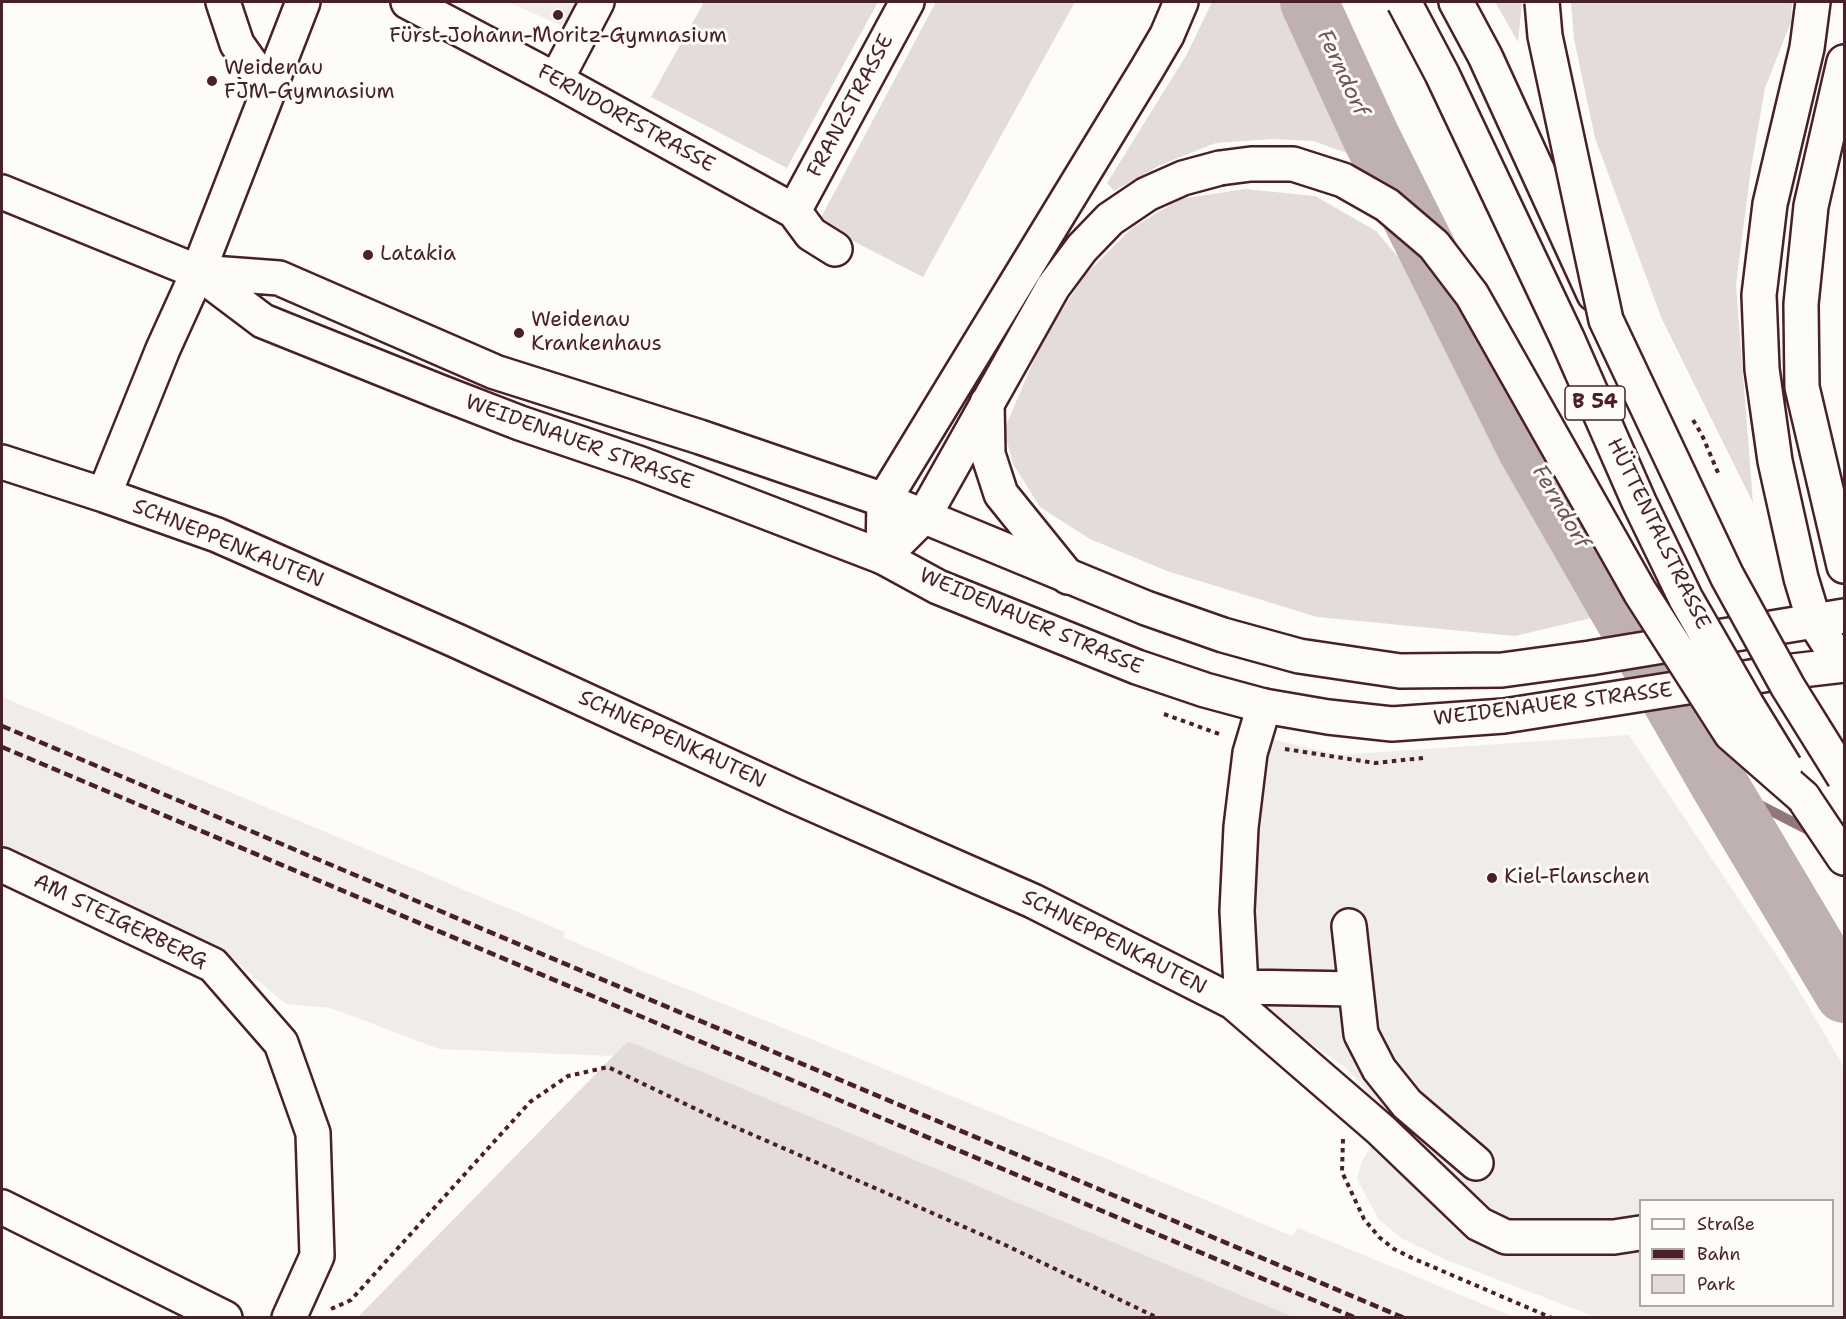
<!DOCTYPE html>
<html>
<head>
<meta charset="utf-8">
<style>
  body { margin:0 }
  #map { position:relative; width:1846px; height:1319px; overflow:hidden; background:#fdfcf7; font-family:"Shantell Sans",sans-serif }
  canvas { display:block }
  .frame { position:absolute; inset:0; border:3px solid #4a1f2b; pointer-events:none }
  .legend { position:absolute; left:1639px; top:1199px; width:195px; height:108px; box-sizing:border-box; background:#fdfcf7; border:2px solid #b5a4a5; margin:0; padding:8px 10px; list-style:none; font-size:18px; color:#4a1f2b }
  .legend li { display:flex; align-items:center; gap:12px; height:30px }
  .legend b { width:30px; border:2px solid #b5a4a5 }
</style>
</head>
<body>
<div id="map">
<canvas width="1846" height="1319"></canvas>
<div class="frame"></div>
<ul class="legend">
<li><b style="height:8px;background:#fdfcf7"></b>Straße</li>
<li><b style="height:8px;background:#4a1f2b"></b>Bahn</li>
<li><b style="height:16px;background:#e3dcda"></b>Park</li>
</ul>
</div>
<script>
const c = document.querySelector('canvas').getContext('2d');
c.lineJoin = 'round';
function paint(path, color) {
  c.fillStyle = color;
  c.fill(path, 'evenodd');
}
function toPath(rows) {
  const path = new Path2D();
  for (const r of rows) {
    path.moveTo(r[0], r[1]);
    for (let i = 2; i < r.length; i += 2) path.lineTo(r[i], r[i + 1]);
  }
  return path;
}
function trace(path, color, width, dash) {
  c.strokeStyle = color;
  c.lineWidth = width;
  c.lineCap = dash ? 'butt' : 'round';
  c.setLineDash(dash || []);
  c.stroke(path);
}
function write(font, color, halo, rows, align = 'center') {
  c.font = font + ' "Shantell Sans",sans-serif';
  c.lineWidth = 6;
  c.setLineDash([]);
  c.textBaseline = 'middle';
  c.strokeStyle = halo;
  c.fillStyle = color;
  for (const [text, x, y, turn = 0] of rows) {
    c.save();
    c.translate(x, y);
    c.rotate((+turn || 0) * Math.PI / 180);
    c.textAlign = isNaN(turn) ? turn : align;
    if (halo) c.strokeText(text, 0, 0);
    c.fillText(text, 0, 0);
    c.restore();
  }
}
const built = toPath([
  [508,2,585,2,569,29],
  [2,697,565,932,563,937,652,975,1078,1147,1292,1236,1298,1228,1514,1317,1294,1317,628,1041,613,1056,439,1049,331,1008,286,1004,216,945,2,848],
  [1629,735,1789,974,1844,1067,1844,1317,1596,1317,1446,1260,1403,1239,1379,1220,1357,1179,1362,1161,1391,1116,1346,1068,1262,1009,1253,906,1257,810,1272,739,1339,755],
  [1640,1200,1832,1200,1832,1306,1640,1306]
]);
const green = toPath([
  [704,2,878,2,787,168,651,97],
  [936,2,1075,2,923,277,818,223],
  [1212,2,1296,2,1366,160,1313,141,1272,139,1216,143,1158,166,1114,191,1107,183,1187,54],
  [1495,2,1522,2,1518,42],
  [1571,2,1792,2,1791,22,1765,88,1751,168,1736,285,1753,503,1661,317,1595,138,1574,39],
  [1245,189,1315,196,1376,231,1456,325,1612,613,1515,636,1317,617,1167,571,1090,539,1040,507,1013,464,1004,430,1043,339,1085,275,1132,228,1180,199],
  [628,1041,1294,1317,358,1317]
]);
const stream = toPath([
  [1719,784,1816,834]
]);
const river = toPath([
  [1309,2,1371,137,1526,448,1719,784,1844,994]
]);
const path = toPath([
  [1693,420,1702,435,1719,475],
  [1164,714,1222,735],
  [1285,749,1375,763,1423,758],
  [1343,1139,1342,1172,1364,1219,1379,1237,1394,1249,1412,1258,1552,1318],
  [331,1309,351,1300,530,1102,568,1076,608,1067,721,1121,1001,1243,1158,1318]
]);
const minor = toPath([
  [223,2,237,44,269,89],
  [408,2,556,80,794,211,811,234,835,249],
  [556,80,597,2],
  [794,211,907,2],
  [2,462,104,495,217,535,457,641,794,796,1033,901,1233,1002,1381,1130,1479,1224,1506,1237,1614,1237,1640,1233],
  [104,495,163,349,198,272,303,2],
  [2,865,213,965,281,1043,313,1133,317,1256,289,1318],
  [1349,926,1356,989],
  [1241,987,1356,989,1361,1034,1379,1069,1407,1104,1476,1163],
  [1233,1002,1241,987,1237,911,1241,827,1250,753,1264,706],
  [2,1207,225,1318]
]);
const major = toPath([
  [2,192,198,272,263,321,440,392,520,423,641,464,883,557,938,587,1137,667,1205,690,1264,706,1328,717,1392,724,1504,716,1776,673,1844,665],
  [198,272,279,278,495,372,700,437,884,500,1146,608,1223,635,1299,656,1400,671,1502,670,1590,658,1844,616]
]);
const highway = toPath([
  [1456,2,1485,56,1594,294],
  [1813,2,1807,48,1770,204,1759,295,1762,369,1775,461,1801,578,1814,621,1842,665],
  [1844,62,1811,206,1801,304,1802,387,1844,566],
  [987,403,988,454,1001,494,1068,577],
  [883,557,884,500,1147,69,1167,35,1181,2],
  [883,557,924,516,1053,287,1082,248,1110,219,1147,194,1183,178,1220,168],
  [1803,797,1844,858]
]);
const rail = toPath([
  [2,726,1404,1318],
  [2,747,1356,1318]
]);
const highwayBridge = toPath([
  [1404,2,1442,74,1567,338,1639,502,1686,599,1747,705,1785,767],
  [1542,2,1545,36,1606,320,1727,576,1788,687,1844,777],
  [1220,168,1251,164,1293,164,1343,180,1387,205,1434,245,1472,295,1640,592,1731,734,1803,797]
]);
const markers = [
  [558,15,6,"#4a1f2b"],
  [212,81,6,"#4a1f2b"],
  [368,255,6,"#4a1f2b"],
  [519,333,6,"#4a1f2b"],
  [1492,878,6,"#4a1f2b"]
];
const shields = [
  [1595,403,60]
];
const shieldNames = [
  ["B 54",1595,403]
];
const poiNames = [
  ["Fürst-Johann-Moritz-Gymnasium",558,37,"center"],
  ["Weidenau",224,69],
  ["FJM-Gymnasium",224,93],
  ["Latakia",380,255],
  ["Weidenau",531,321],
  ["Krankenhaus",531,345],
  ["Kiel-Flanschen",1504,878]
];
const streetNames = [
  ["FRANZSTRASSE",851,106,-62],
  ["FERNDORFSTRASSE",626,119,29],
  ["WEIDENAUER STRASSE",579,443,20],
  ["HÜTTENTALSTRASSE",1658,534,64],
  ["SCHNEPPENKAUTEN",228,544,22],
  ["WEIDENAUER STRASSE",1031,622,23],
  ["WEIDENAUER STRASSE",1553,705,-7],
  ["SCHNEPPENKAUTEN",672,740,25],
  ["AM STEIGERBERG",120,922,26],
  ["SCHNEPPENKAUTEN",1114,943,27]
];
const waterNames = [
  ["Ferndorf",1342,73,65],
  ["Ferndorf",1560,507,60]
];
paint(built, '#f0ece8');
paint(green, '#e3dcda');
trace(stream, '#91777b', 10);
trace(river, '#c0b1b1', 58);
trace(minor, '#4a1f2b', 38);
trace(major, '#4a1f2b', 38);
trace(highway, '#4a1f2b', 38);
trace(path, '#4a1f2b', 4, [4.5, 4.5]);
trace(minor, '#fdfcf7', 33);
trace(major, '#fdfcf7', 33);
trace(highway, '#fdfcf7', 33);
trace(rail, '#4a1f2b', 4.5, [9, 4.5]);
trace(highwayBridge, '#4a1f2b', 38, []);
trace(highwayBridge, '#fdfcf7', 33);
for (const [x, y, r, color] of markers) {
  const dot = new Path2D();
  dot.arc(x, y, r, 0, 2 * Math.PI);
  c.fillStyle = color;
  c.fill(dot);
  trace(dot, '#fdfcf7', 2);
}
for (const [x, y, w] of shields) {
  const box = new Path2D();
  box.roundRect(x - w / 2, y - 17, w, 34, 4.5);
  c.fillStyle = '#fdfcf7';
  c.fill(box);
  trace(box, '#4a1f2b', 1.5);
}
write('bold 20px', '#4a1f2b', null, shieldNames);
write('21px', '#4a1f2b', '#fdfcf7', poiNames, 'left');
write('21px', '#4a1f2b', '#fdfcf7', streetNames);
write('italic 22px', '#73525a', '#fdfcf7', waterNames);
</script>
</body>
</html>
